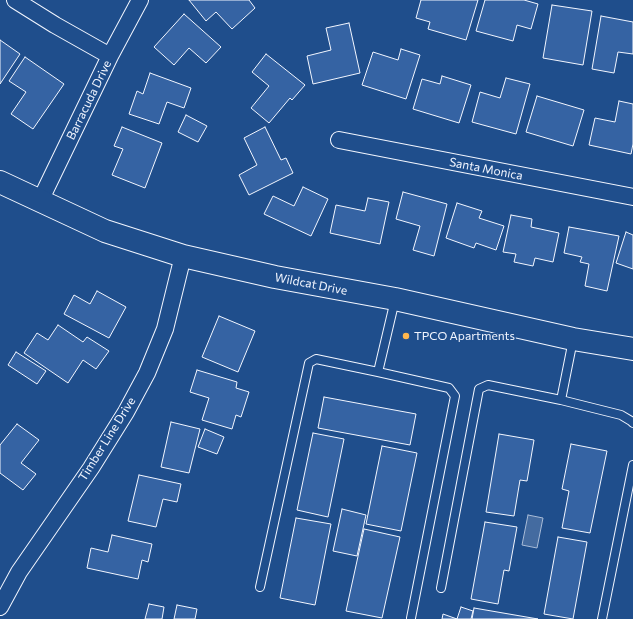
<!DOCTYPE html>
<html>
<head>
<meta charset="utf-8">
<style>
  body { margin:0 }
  canvas { display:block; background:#1f4e8c }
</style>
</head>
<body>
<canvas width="633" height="619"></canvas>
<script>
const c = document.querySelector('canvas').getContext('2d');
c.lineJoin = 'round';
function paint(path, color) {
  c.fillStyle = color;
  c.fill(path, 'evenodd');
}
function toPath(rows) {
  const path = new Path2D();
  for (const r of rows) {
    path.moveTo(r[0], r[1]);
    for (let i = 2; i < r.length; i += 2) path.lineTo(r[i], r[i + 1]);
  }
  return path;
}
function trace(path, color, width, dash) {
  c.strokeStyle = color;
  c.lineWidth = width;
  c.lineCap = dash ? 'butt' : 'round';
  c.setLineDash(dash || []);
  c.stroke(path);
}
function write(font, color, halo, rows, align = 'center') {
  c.font = font + ' Commissioner,sans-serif';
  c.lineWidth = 3;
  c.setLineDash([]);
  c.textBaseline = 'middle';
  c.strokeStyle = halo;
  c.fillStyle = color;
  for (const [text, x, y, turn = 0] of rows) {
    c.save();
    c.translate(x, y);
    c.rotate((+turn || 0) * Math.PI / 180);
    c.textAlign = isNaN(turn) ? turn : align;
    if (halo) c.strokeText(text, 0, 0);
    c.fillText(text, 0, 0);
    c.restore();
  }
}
const water = toPath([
  [528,515,543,518,537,548,522,545,528,515]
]);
const building = toPath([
  [189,0,249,0,255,8,232,29,216,12,206,21,189,0],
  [421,0,478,0,466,40,428,29,430,22,416,18,421,0],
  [485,0,524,0,538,4,531,29,517,25,513,41,476,31,485,0],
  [552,5,592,11,583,65,543,58,552,5],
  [184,14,221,47,206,63,189,48,174,65,154,47,184,14],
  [601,16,633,22,633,54,618,52,614,73,592,69,601,16],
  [349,23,360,73,313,84,307,56,331,50,326,28,349,23],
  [0,40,20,54,0,84,0,40],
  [401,49,420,55,406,99,362,85,373,52,398,60,401,49],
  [266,54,305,85,292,100,290,98,269,123,251,108,269,86,252,72,266,54],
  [25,57,64,84,33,129,11,114,26,92,9,81,25,57],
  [150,73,191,88,184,108,167,102,159,124,129,114,137,91,143,94,150,73],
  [442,76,471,85,459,123,413,109,422,79,440,84,442,76],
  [506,78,530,84,516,134,472,122,480,92,500,98,506,78],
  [537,96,584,110,573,146,526,132,537,96],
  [619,101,633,104,633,144,631,154,589,145,595,118,615,122,619,101],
  [186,115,207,126,198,142,178,132,186,115],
  [122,127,162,143,145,188,112,175,123,149,114,146,122,127],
  [265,127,281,160,286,158,293,173,249,195,239,175,257,165,244,138,265,127],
  [303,187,328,199,311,236,264,214,273,196,294,206,303,187],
  [403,192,447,204,434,256,413,250,420,226,396,219,403,192],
  [368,198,389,202,380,244,330,233,336,205,365,211,368,198],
  [457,203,482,211,479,218,504,226,496,250,476,243,474,248,446,238,457,203],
  [511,215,532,219,531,227,559,233,553,262,535,258,533,266,514,262,516,254,503,252,511,215],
  [569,227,619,236,607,291,585,286,589,264,580,262,582,257,564,253,569,227],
  [626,232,633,235,633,269,616,263,626,232],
  [97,291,126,307,109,338,64,314,74,295,90,304,97,291],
  [219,316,255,331,238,372,202,357,219,316],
  [58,325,83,342,87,337,109,351,96,369,83,360,68,383,24,353,37,333,48,340,58,325],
  [16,352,46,371,37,384,8,365,16,352],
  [197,370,237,382,236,388,249,392,241,417,236,415,232,429,202,420,209,398,190,392,197,370],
  [324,397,416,414,410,445,318,428,324,397],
  [171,422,200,429,189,473,161,467,171,422],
  [17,424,39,440,21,463,36,474,23,490,0,473,0,445,17,424],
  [205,429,224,437,217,454,198,447,205,429],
  [313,433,344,439,328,517,297,510,313,433],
  [499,434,534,440,527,481,520,480,514,516,486,512,499,434],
  [571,444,607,451,590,533,562,528,569,491,562,489,571,444],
  [382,446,417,453,401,531,366,524,382,446],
  [139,475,181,484,177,502,163,499,156,527,128,521,139,475],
  [342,509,366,515,357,556,333,551,342,509],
  [296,518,331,524,315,605,280,598,296,518],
  [485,522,517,527,509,571,504,570,498,604,471,599,485,522],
  [364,529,400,537,382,618,346,611,364,529],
  [112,535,152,544,148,562,142,560,138,579,87,568,91,548,108,552,112,535],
  [558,537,587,542,573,619,544,614,558,537],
  [149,604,164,607,162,619,145,619,149,604],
  [177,605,197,609,195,619,174,619,177,605],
  [461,607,473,611,471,619,442,619,443,614,457,619,461,607],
  [474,608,538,619,472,619,474,608]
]);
const service = toPath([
  [573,340,561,400,621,415,631,421,633,423],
  [378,372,449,388,455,396,411,618],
  [260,587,309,363,316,359,378,372,395,300],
  [441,588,479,389,488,385,561,400],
  [602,619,633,465]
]);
const minor = toPath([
  [15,0,55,25,110,56],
  [339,140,633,197],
  [40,201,110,56,140,0],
  [0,607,19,572,91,468,126,412,147,373,165,329,183,256]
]);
const secondary = toPath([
  [0,182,105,231,183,256,275,277,395,299,573,339,633,349]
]);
const markers = [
  [406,336,4,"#ffb74d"]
];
const streetNames = [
  ["Barracuda Drive",89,100,-64],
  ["Santa Monica",486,169,11],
  ["Wildcat Drive",311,284,11],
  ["Timber Line Drive",107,439,-58]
];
const poiNames = [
  ["TPCO Apartments",414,336]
];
paint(water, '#446ba0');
trace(water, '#a8bbd7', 1);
paint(building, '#3563a3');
trace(building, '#f2f6ff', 1);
trace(service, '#f2f6ff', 10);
trace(minor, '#f2f6ff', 18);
trace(secondary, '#f2f6ff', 24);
trace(service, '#1f4e8c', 8);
trace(minor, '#1f4e8c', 16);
trace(secondary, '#1f4e8c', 22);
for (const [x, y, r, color] of markers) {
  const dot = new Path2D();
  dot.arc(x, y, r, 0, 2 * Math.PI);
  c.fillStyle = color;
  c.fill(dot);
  trace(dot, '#1f4e8c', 1.5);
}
write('12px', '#f2f6ff', '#1f4e8c', streetNames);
write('12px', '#f2f6ff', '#1f4e8c', poiNames, 'left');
</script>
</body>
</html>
